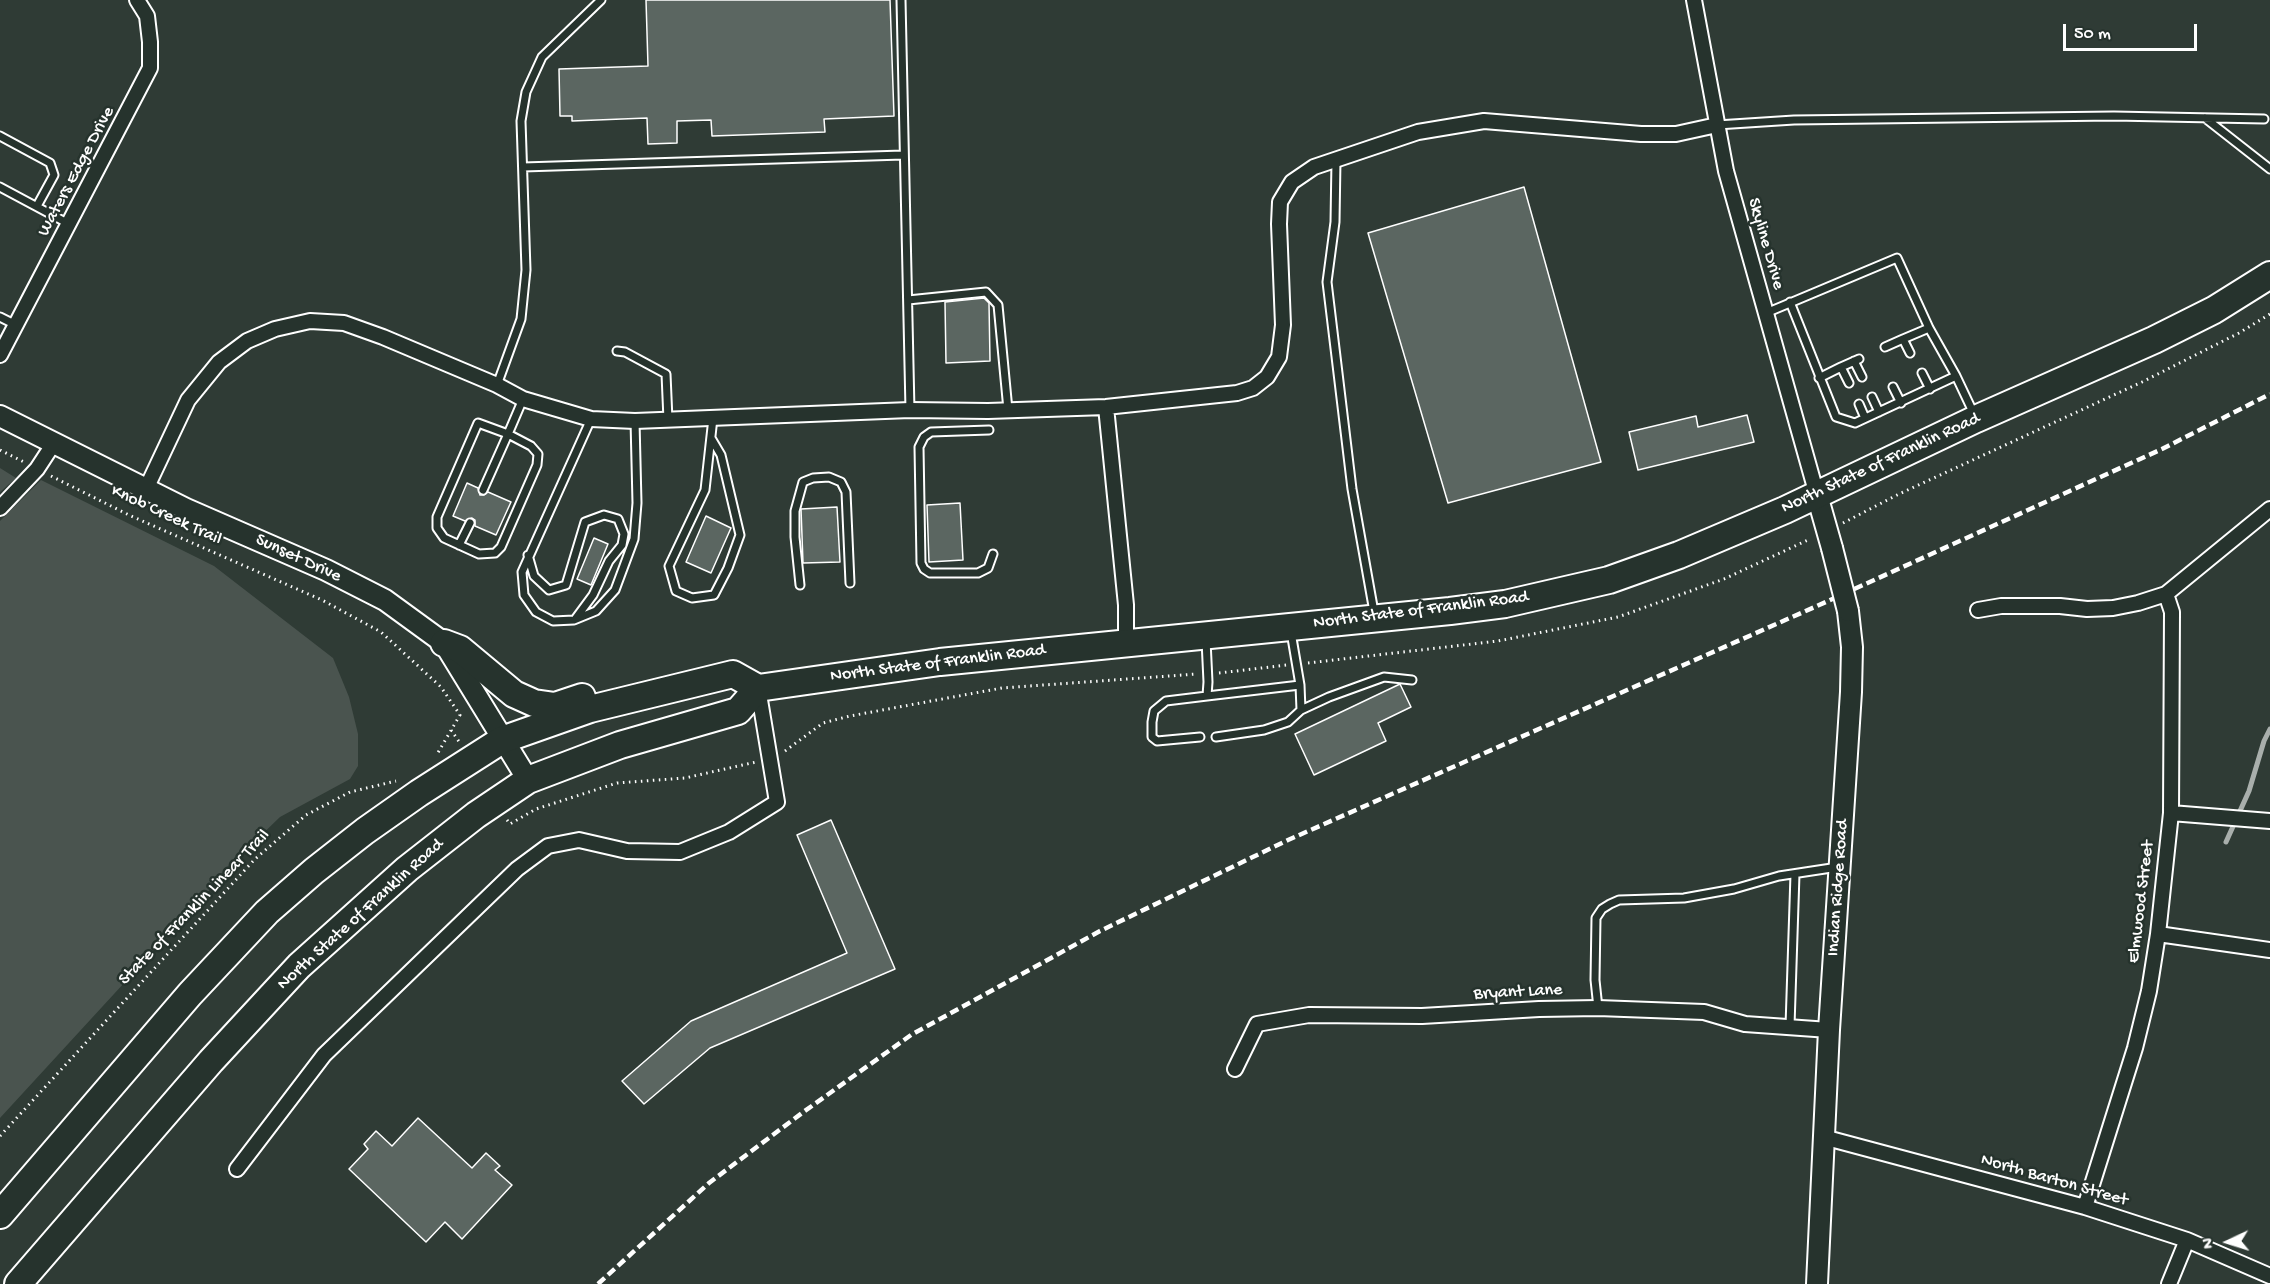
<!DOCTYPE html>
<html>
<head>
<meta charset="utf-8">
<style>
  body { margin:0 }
  #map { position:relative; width:2270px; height:1284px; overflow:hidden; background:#2f3b35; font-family:"Gochi Hand",sans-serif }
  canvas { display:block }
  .north { position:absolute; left:2198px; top:1212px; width:60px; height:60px; -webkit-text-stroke:4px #26332d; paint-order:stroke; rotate:266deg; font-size:16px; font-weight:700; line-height:24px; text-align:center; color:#fff }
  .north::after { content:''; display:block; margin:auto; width:21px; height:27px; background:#fff; clip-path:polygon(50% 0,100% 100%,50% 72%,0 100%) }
  .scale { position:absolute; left:2063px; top:24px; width:134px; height:27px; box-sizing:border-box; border:3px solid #fff; border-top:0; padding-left:8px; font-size:18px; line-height:21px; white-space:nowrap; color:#fff; -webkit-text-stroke:4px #26332d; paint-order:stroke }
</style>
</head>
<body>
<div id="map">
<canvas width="2270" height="1284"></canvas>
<div class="north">N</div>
<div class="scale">50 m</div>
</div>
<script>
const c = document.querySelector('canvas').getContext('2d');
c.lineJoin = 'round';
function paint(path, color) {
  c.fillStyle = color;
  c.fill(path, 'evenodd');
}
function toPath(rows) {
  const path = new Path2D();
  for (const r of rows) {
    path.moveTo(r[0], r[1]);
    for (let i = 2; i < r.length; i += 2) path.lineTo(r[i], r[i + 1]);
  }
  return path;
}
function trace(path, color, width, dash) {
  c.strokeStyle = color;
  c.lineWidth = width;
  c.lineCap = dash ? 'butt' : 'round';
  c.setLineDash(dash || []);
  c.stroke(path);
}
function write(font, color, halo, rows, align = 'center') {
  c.font = font + ' "Gochi Hand",sans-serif';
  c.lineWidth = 5;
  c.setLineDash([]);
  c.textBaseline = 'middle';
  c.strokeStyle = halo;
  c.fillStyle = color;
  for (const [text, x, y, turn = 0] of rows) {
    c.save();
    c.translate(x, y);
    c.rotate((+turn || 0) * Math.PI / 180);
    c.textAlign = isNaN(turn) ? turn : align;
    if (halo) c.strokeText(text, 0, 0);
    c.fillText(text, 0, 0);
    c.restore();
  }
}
const green = toPath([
  [0,468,16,478,0,492],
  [41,480,214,566,333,658,349,697,358,734,358,766,350,779,280,817,250,846,0,1118,0,521]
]);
const stream = toPath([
  [2226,842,2249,791,2264,741,2270,729]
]);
const building = toPath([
  [646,0,890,0,894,116,824,119,825,132,712,136,711,120,677,121,677,143,648,144,647,118,572,121,572,116,560,116,559,69,648,66,646,0],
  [1524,187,1601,462,1448,503,1368,233,1524,187],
  [984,298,989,303,990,361,946,363,945,302,984,298],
  [1747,415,1754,442,1638,470,1629,432,1696,416,1698,427,1747,415],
  [467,483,478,488,480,495,484,495,488,492,511,502,496,535,475,526,475,520,472,518,465,521,453,516,467,483],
  [960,503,963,560,929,562,927,505,960,503],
  [837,507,840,562,803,563,801,509,837,507],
  [706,516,731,528,711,573,686,562,706,516],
  [594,538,608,544,591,585,577,579,594,538],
  [1400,684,1411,707,1378,723,1386,741,1314,775,1295,734,1400,684],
  [831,820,895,969,710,1048,644,1104,622,1081,691,1021,847,953,797,835,831,820],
  [418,1118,472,1168,486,1153,500,1166,495,1170,512,1185,462,1239,445,1222,426,1242,349,1169,368,1149,364,1144,376,1131,392,1146,418,1118]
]);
const path = toPath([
  [0,450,24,462],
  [51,476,131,516,322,600,381,632,441,687,460,715,436,756],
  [1843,523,1899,494,2142,382,2239,333,2270,314],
  [1308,663,1498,641,1618,617,1724,579,1810,539],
  [1219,673,1287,665],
  [451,730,460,743],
  [785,751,823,723,850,716,1002,688,1197,674],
  [507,820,510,824,536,809,617,783,685,778,756,762],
  [0,1136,255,859,306,815,350,792,396,781]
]);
const lane = toPath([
  [901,0,910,410],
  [2205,118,2270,169],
  [1717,125,1794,120,2114,116,2264,119],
  [0,136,50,163,54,175,37,206],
  [1336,160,1335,222,1327,282,1352,489,1374,612],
  [523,167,903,155],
  [0,187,69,224],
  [908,300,986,292,998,305,1008,410],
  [1790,302,1836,417,1855,423,1956,376],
  [1766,313,1897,258,1929,328,1956,376,1974,414],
  [0,317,16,325],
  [1903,339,1929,328],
  [1885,347,1903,339,1910,353],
  [617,351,625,352,666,374,668,420],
  [1854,361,1862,377],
  [1922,373,1930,389],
  [1819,378,1841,367],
  [1849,383,1841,367,1859,359],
  [497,385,521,319,526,270,521,121,526,92,542,57,601,0],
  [1893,387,1901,403],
  [1872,397,1879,412],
  [1859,404,1865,418],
  [591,419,522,572,524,595,536,612,553,621,574,620,596,611,615,590,634,539,637,503,635,421],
  [989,430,931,432,924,437,919,447,921,563,924,569,930,573,978,573,988,568,993,554],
  [711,438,721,455,740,535,728,568,714,595,692,598,676,591,669,566,705,490,713,418],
  [483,490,508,434,531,446,538,454,537,465,501,547,495,553,479,554,444,538,437,528,437,517,478,423,508,434,523,399],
  [459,545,470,523],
  [528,555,534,576,549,590,566,585,585,522,604,515,618,519,624,534,622,545,609,561,593,595,576,618],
  [800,585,795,537,795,511,803,482,813,478,829,477,841,482,846,492,850,583],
  [1207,696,1300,685],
  [1301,710,1329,697,1384,677,1412,680],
  [1200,737,1157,741,1152,737,1152,722,1154,711,1166,701,1207,696,1208,682,1206,640],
  [1216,737,1264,730,1288,722,1301,710,1300,685,1291,632],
  [1598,1008,1595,980,1596,918,1602,909,1610,904,1619,900,1684,898,1734,889,1779,876,1838,867],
  [1790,1026,1795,874]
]);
const street = toPath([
  [1694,0,1726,171,1817,495],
  [0,355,150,68,150,42,147,16,137,0],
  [1106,407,1126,605,1126,643],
  [146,489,188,400,219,362,247,341,275,329,310,321,344,323,383,337,497,385,523,399,591,419,635,421,910,410,988,411,1106,407,1237,393,1253,388,1267,377,1279,357,1283,325,1279,224,1280,202,1292,182,1314,167,1418,132,1484,121,1641,134,1676,134,1717,125],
  [0,508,37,469,54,443],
  [1978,610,2001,606,2060,606,2087,609,2113,608,2138,603,2166,594,2270,509],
  [2171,813,2270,821],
  [2158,934,2270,950],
  [1235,1069,1257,1024,1309,1015,1422,1016,1539,1009,1598,1008,1704,1012,1745,1024,1829,1030],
  [1823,1137,2085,1207,2187,1240,2270,1276],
  [237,1169,324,1055,517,869,548,846,579,840,627,851,680,852,729,832,777,802,758,688],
  [2085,1207,2135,1048,2149,991,2158,934,2171,813,2172,612,2166,594],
  [2169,1284,2187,1240]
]);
const secondary = toPath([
  [0,416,186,509,326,570,385,600,444,643,528,780],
  [1817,495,1832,548],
  [1817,1284,1829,1030,1851,692,1852,647,1848,611]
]);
const highway = toPath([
  [444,643,460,649,514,694,534,703,555,706,582,697],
  [0,1215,190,994,267,912,314,871,365,831,419,793,502,740,590,709,733,674,758,688,940,662,1450,611,1505,604,1609,580,1679,555,1785,510,1976,419,2154,340,2214,310,2270,275],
  [18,1284,211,1061,299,966,407,869,476,815,528,780,620,745,738,711,758,688]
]);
const rail = toPath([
  [598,1284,709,1183,802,1113,911,1035,1100,931,1288,840,1817,606,2162,449,2270,394]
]);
const secondaryBridge = toPath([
  [1832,548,1848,611]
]);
const streetNames = [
  ["Waters Edge Drive",77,172,-62],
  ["Skyline Drive",1765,244,74],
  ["North State of Franklin Road",1881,464,-25],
  ["Knob Creek Trail",166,516,25],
  ["Sunset Drive",298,559,25],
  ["North State of Franklin Road",1421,611,-7],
  ["North State of Franklin Road",938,664,-7],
  ["Indian Ridge Road",1839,888,-86],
  ["Elmwood Street",2142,902,-83],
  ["State of Franklin Linear Trail",195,908,-46],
  ["North State of Franklin Road",361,915,-42],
  ["Bryant Lane",1518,993,-3],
  ["North Barton Street",2054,1181,16]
];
paint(green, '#4a544f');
trace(stream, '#a9afac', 5);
paint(building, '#5b6661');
trace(building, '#fff', 1.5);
trace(lane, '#fff', 11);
trace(street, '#fff', 18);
trace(secondary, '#fff', 24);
trace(highway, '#fff', 30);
trace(path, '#fff', 3, [1.5, 4.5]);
trace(lane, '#26332d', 7);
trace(street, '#26332d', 14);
trace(secondary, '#26332d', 20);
trace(highway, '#26332d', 26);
trace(rail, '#fff', 4.5, [9, 4.5]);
trace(secondaryBridge, '#fff', 24, []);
trace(secondaryBridge, '#26332d', 20);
write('18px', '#fff', '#26332d', streetNames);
</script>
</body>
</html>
